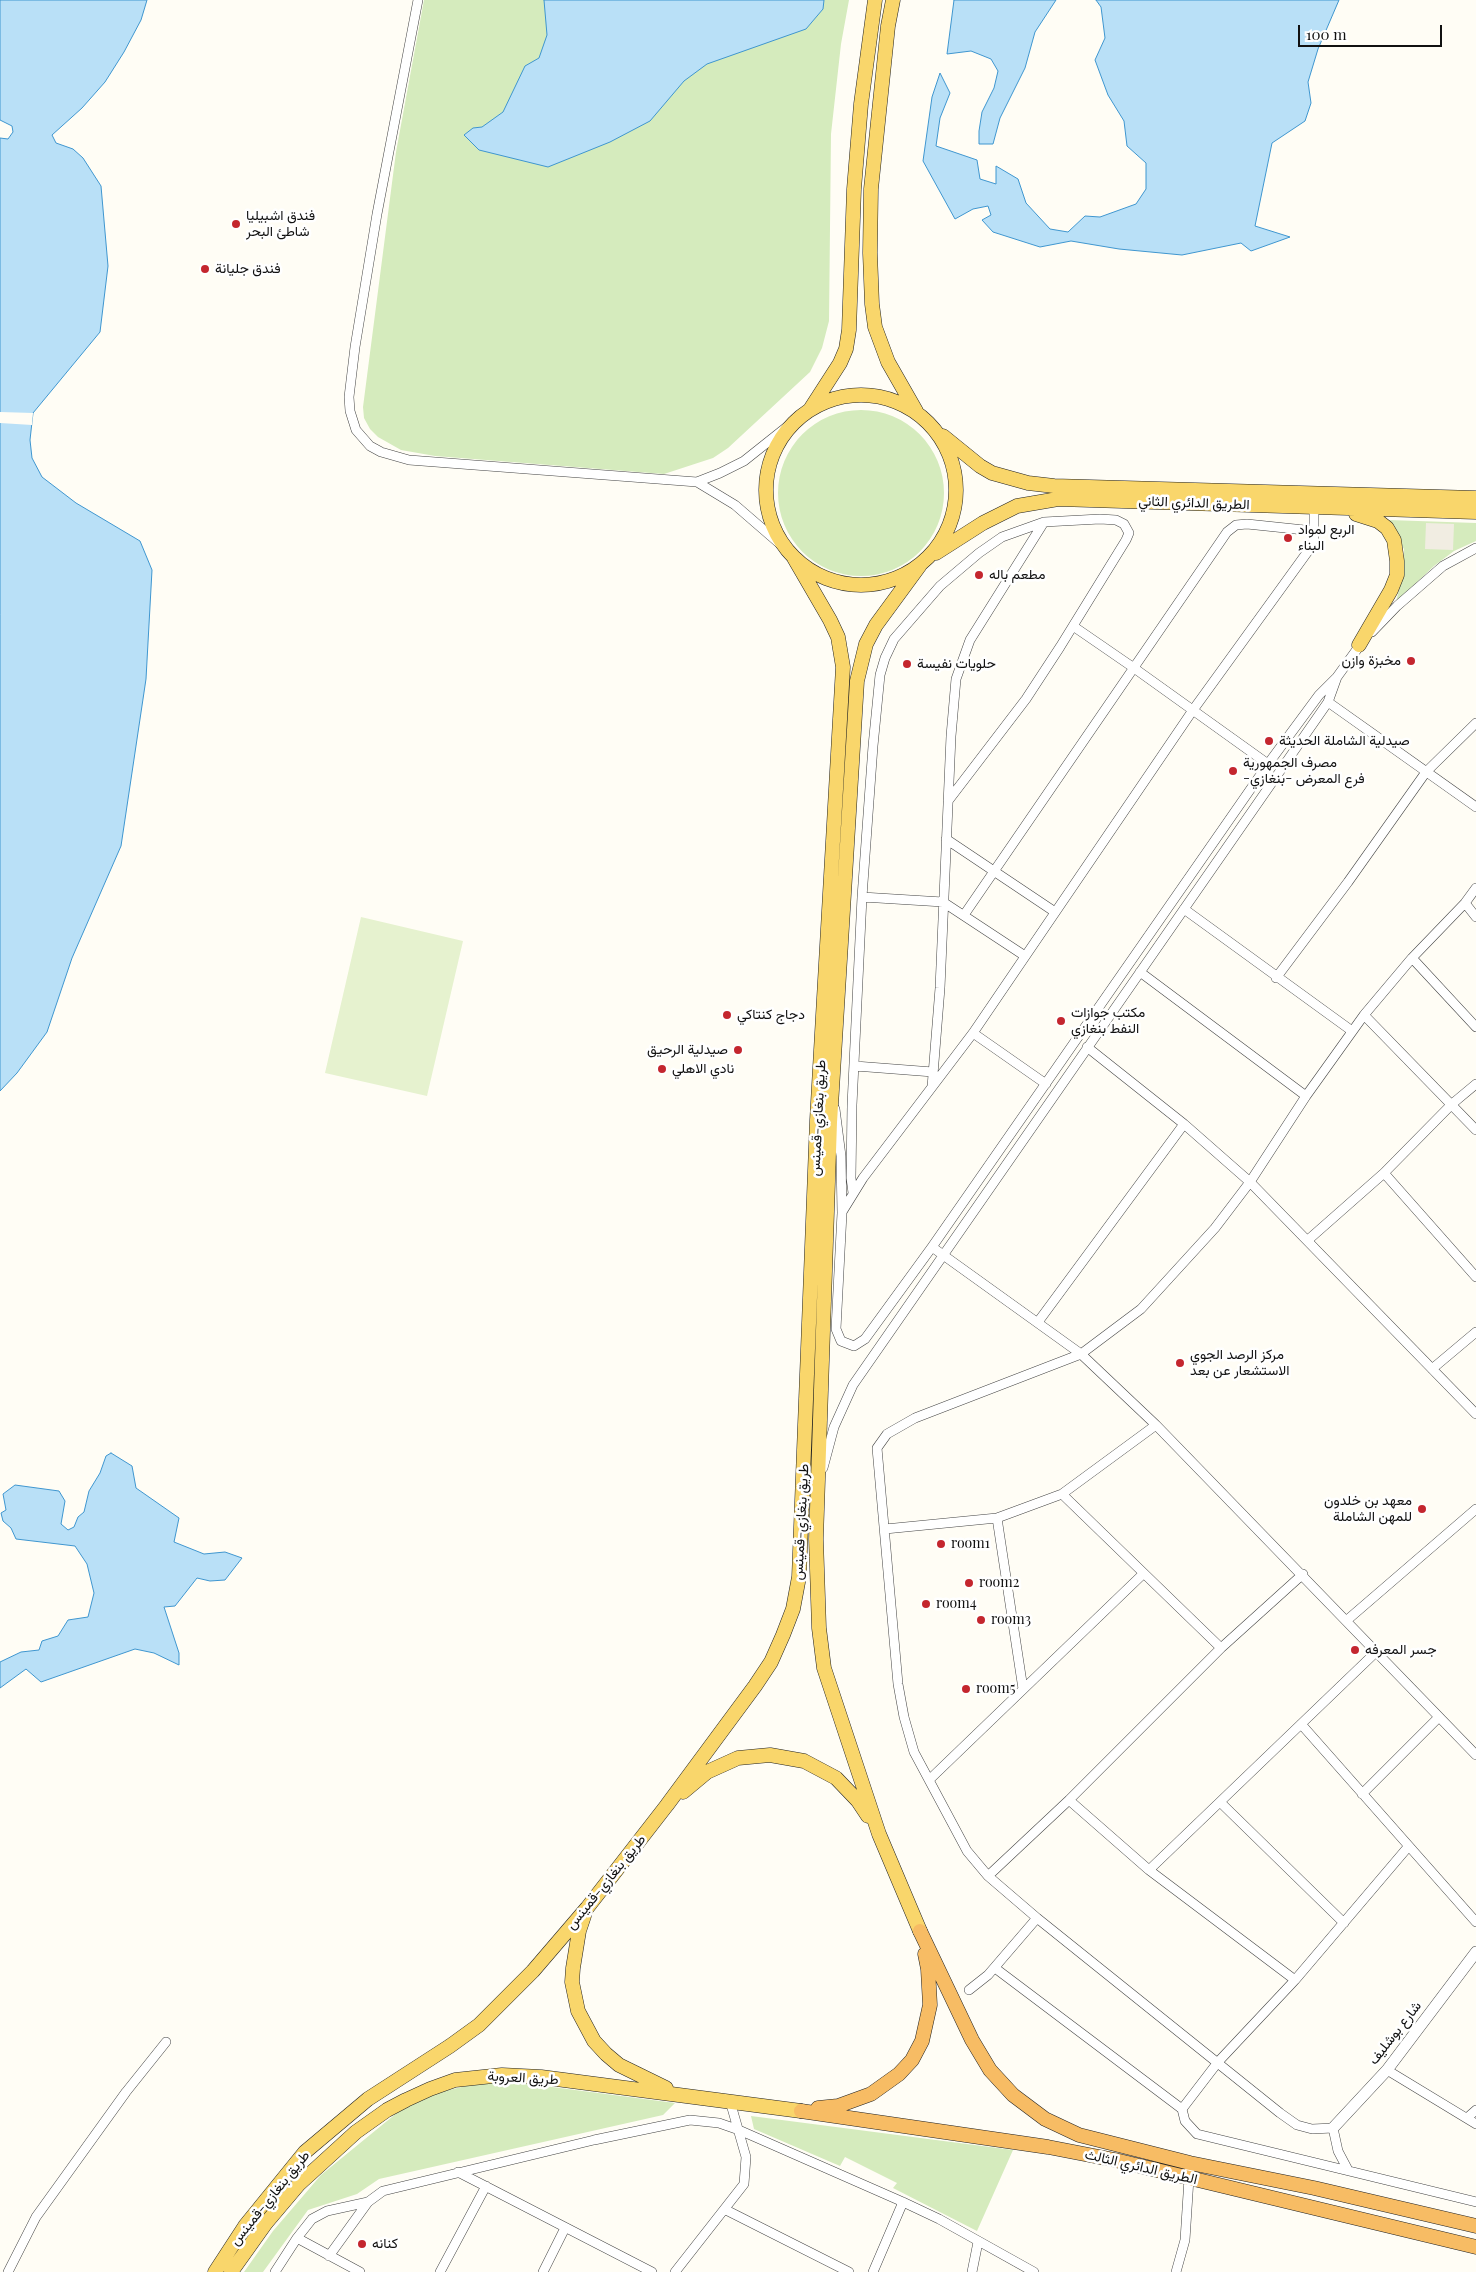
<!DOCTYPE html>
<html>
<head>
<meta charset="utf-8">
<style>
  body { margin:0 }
  #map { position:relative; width:1476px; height:2272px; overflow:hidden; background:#fffdf5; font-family:"Playfair Display",serif }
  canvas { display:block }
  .scale { position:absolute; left:1298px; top:25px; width:144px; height:22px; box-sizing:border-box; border:2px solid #111; border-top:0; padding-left:6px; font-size:15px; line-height:18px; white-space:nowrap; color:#111; -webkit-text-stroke:4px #fff; paint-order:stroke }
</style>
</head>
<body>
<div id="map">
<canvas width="1476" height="2272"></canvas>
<div class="scale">100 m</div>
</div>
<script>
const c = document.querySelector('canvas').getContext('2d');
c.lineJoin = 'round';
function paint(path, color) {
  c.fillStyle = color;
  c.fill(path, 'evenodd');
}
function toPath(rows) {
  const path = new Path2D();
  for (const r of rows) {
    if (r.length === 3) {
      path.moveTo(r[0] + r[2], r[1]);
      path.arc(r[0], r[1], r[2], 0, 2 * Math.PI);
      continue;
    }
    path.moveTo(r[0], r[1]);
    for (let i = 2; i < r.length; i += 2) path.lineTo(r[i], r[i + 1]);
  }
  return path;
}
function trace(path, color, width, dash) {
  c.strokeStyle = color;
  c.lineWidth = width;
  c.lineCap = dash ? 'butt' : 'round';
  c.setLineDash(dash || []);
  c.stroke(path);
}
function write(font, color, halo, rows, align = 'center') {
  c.font = font + ' "Playfair Display",Vazirmatn,serif';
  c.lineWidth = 5;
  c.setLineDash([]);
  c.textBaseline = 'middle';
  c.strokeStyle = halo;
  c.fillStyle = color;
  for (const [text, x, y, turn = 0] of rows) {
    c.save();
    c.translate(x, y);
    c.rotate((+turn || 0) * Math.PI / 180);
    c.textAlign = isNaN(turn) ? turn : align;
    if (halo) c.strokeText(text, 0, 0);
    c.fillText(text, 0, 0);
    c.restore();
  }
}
const green = toPath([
  [424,0,849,0,841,44,831,134,829,321,822,348,810,372,728,448,713,458,664,474,435,456,401,450,378,437,370,429,364,418,363,407,396,152],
  [861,493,83],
  [1389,520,1476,523,1476,541,1454,551,1434,566,1396,602,1404,570,1404,549,1390,525],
  [501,2082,529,2084,675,2103,663,2115,379,2179,357,2194,308,2210,263,2272,244,2272,273,2231,321,2175,398,2112,426,2096,465,2086],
  [751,2116,1013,2150,977,2231,893,2188,897,2183,845,2157,840,2166,754,2129]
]);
const pitch = toPath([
  [361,917,463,941,427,1096,325,1073]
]);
const plaza = toPath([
  [1426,523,1454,524,1453,550,1425,549]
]);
const water = toPath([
  [0,0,147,0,141,20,124,52,105,82,82,108,52,135,56,143,73,149,83,158,101,186,108,266,100,332,33,413,30,440,32,458,42,477,76,503,140,541,152,570,146,679,121,846,72,958,47,1032,17,1073,0,1091,0,138,8,139,13,132,12,126,0,120,0,0],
  [544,0,824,0,823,9,806,29,707,64,684,81,650,121,610,142,548,167,479,150,464,135,473,128,482,127,503,112,525,66,539,58,547,35,544,0],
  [954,0,1056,0,1035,32,1025,68,1000,118,993,144,979,144,979,131,982,112,994,88,998,71,991,59,971,51,947,54,954,0],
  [1096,0,1339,0,1318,49,1308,82,1311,103,1305,121,1272,143,1255,226,1290,237,1251,251,1241,243,1182,255,1119,249,1071,241,1040,247,993,232,982,220,991,215,988,206,973,209,955,219,923,161,932,97,940,73,950,93,940,118,936,146,977,160,980,179,996,184,996,166,1018,179,1026,203,1050,229,1068,232,1085,216,1100,217,1136,204,1146,189,1146,163,1127,146,1124,121,1108,95,1095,60,1105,38,1101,7,1096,0],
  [111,1453,132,1466,136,1488,179,1518,174,1542,204,1554,225,1552,242,1558,225,1580,210,1581,197,1578,175,1606,164,1607,179,1653,179,1665,154,1653,135,1649,41,1682,26,1669,0,1688,0,1662,21,1652,39,1650,42,1641,58,1636,68,1620,88,1617,94,1593,87,1564,75,1546,16,1539,11,1528,3,1521,1,1513,6,1510,3,1494,15,1485,59,1491,65,1501,61,1524,68,1530,74,1527,78,1517,84,1512,89,1491,100,1473,106,1456,111,1453]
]);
const pier = toPath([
  [0,412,33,413,32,425,0,423]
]);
const minor = toPath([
  [418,0,377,214,355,347,349,397,350,411,356,430,370,446,381,452,409,460,697,482,735,505,787,550],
  [697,482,720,473,744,461,793,422],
  [1073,626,1134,668,1268,764],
  [1372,632,1397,606,1443,566,1476,548],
  [1328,702,1476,807],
  [946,839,1055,912],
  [862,897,943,902,1025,956],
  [1465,903,1476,917],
  [1184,909,1352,1031],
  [964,915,1227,532,1236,525,1247,524,1314,531],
  [1412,958,1476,1027],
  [1140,972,1306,1096],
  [1276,978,1348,882,1426,772,1476,723],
  [1364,1015,1476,1130],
  [973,1033,1046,1084],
  [1087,1047,1184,1124,1250,1182,1476,1414],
  [855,1066,933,1072],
  [932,1087,940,988,951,736,956,679,970,640,1044,522],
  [835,1109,841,1156,842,1213,836,1329,841,1341,854,1346,865,1339,932,1247,1268,764,1319,695,1337,677,1363,641],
  [1384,1173,1476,1277],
  [853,1193,851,1178,852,1105,862,897,873,746,880,675,885,658,894,639,940,586,979,553,1002,537,1044,522,1100,519,1116,520,1124,524,1129,533,1126,540,1060,647,1026,699,948,801],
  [842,1212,863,1178,973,1033,1193,710,1311,547,1314,537,1314,507],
  [1308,1240,1384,1173,1452,1104,1476,1084],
  [932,1247,1081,1354,1156,1425,1476,1755],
  [1038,1322,1184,1124],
  [1432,1369,1476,1332],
  [823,1468,834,1427,853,1385,1328,702,1337,677],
  [1062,1494,1221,1648],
  [997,1518,1023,1689],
  [885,1529,997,1518,1062,1494,1156,1425],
  [1346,1621,1476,1509],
  [1301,1724,1476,1922],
  [929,1780,1143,1574],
  [1362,1794,1439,1717],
  [1069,1800,1149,1870,1295,1980],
  [1220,1802,1344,1923],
  [1408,1847,1295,1980,1218,2062,1182,2109,1185,2121,1197,2134,1476,2202],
  [1149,1870,1376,1652],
  [988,1876,1069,1800,1221,1648,1303,1574],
  [995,1968,1182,2109],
  [969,1990,988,1975,1037,1918],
  [1387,2070,1476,2124],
  [1467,2118,1476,2110],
  [1348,2170,1338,2151,1333,2128,1312,2129,1297,2125,1280,2113,1037,1918,988,1876,967,1851,914,1752,904,1717,898,1684,877,1448,887,1434,915,1418,1081,1354,1141,1309,1215,1228,1250,1182,1306,1096,1364,1015,1412,958,1465,903,1476,888],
  [458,2172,652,2272],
  [726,2210,849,2272],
  [297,2238,312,2219,327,2211,368,2202],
  [329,2256,368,2202,383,2191,594,2140,690,2120,719,2123,739,2130,903,2202,939,2219,1034,2272],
  [8,2272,36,2217,126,2092,166,2042],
  [275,2272,297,2238,360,2272],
  [440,2272,486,2186],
  [543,2272,565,2228],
  [675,2272,744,2184,746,2157,730,2101],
  [873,2272,903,2202],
  [972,2272,978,2242],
  [1176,2272,1185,2240,1190,2163]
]);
const tertiary = toPath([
  [1333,2128,1387,2070,1476,1952]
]);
const primary = toPath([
  [893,0,888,26,871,189,870,253,872,304,875,327,888,362,916,411],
  [861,490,95],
  [811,408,840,363,846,349,849,330,854,189,861,104,875,0],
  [943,436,980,466,992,473,1028,483,1054,486,1476,498],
  [1356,514,1378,521,1387,528,1394,540,1397,561,1397,575,1391,590,1359,645],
  [936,553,983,523,1017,506,1058,499,1476,512],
  [683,1792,707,1772,738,1758,770,1755,804,1761,836,1778,858,1801,868,1816],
  [584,1916,579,1931,573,1968,572,1982,578,2011,594,2041,606,2054,619,2065,666,2088],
  [920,1931,879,1834,824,1668,819,1628,816,1539,830,1122,857,681,866,644,876,625,920,565],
  [215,2272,245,2226,305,2152,368,2099,450,2046,479,2025,533,1971,587,1908,667,1805,755,1686,771,1662,783,1635,793,1609,799,1577,817,1120,843,667,838,637,830,620,794,558],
  [231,2272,266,2223,299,2184,356,2132,387,2110,406,2100,430,2089,455,2080,502,2075,541,2077,801,2111]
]);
const trunk = toPath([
  [920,1931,972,2040,990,2070,1013,2095,1045,2119,1079,2135,1190,2163,1314,2188,1476,2226],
  [818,2108,838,2106,871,2094,899,2074,912,2060,922,2041,930,2005,928,1969,925,1954],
  [801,2111,1048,2147,1115,2160,1476,2247]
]);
const markers = [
  [236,224,5,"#c4262e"],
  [205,269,5,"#c4262e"],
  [1288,538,5,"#c4262e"],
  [979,575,5,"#c4262e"],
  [1411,661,5,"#c4262e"],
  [907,664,5,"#c4262e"],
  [1269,741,5,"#c4262e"],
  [1233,771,5,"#c4262e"],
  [727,1015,5,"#c4262e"],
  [1061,1021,5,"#c4262e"],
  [738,1050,5,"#c4262e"],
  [662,1069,5,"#c4262e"],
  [1180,1363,5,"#c4262e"],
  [1422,1509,5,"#c4262e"],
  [941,1544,5,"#c4262e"],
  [969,1583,5,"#c4262e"],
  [926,1604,5,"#c4262e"],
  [981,1620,5,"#c4262e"],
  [1355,1650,5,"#c4262e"],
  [966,1689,5,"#c4262e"],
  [362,2244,5,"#c4262e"]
];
const poiNames = [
  ["فندق اشبيليا",246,216],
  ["شاطئ البحر",246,232],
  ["فندق جليانة",215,269],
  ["الربع لمواد",1298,530],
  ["البناء",1298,546],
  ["مطعم باله",989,575],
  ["مخبزة وازن",1401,661,"right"],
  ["حلويات نفيسة",917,664],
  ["صيدلية الشاملة الحديثة",1279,741],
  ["مصرف الجمهورية",1243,763],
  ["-فرع المعرض -بنغازي",1243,779],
  ["مكتب جوازات",1071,1013],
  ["النفط بنغازي",1071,1029],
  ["دجاج كنتاكي",737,1015],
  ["صيدلية الرحيق",728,1050,"right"],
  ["نادي الاهلي",672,1069],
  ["مركز الرصد الجوي",1190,1355],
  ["الاستشعار عن بعد",1190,1371],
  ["معهد بن خلدون",1412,1501,"right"],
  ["للمهن الشاملة",1412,1517,"right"],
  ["room1",951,1544],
  ["room2",979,1583],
  ["room4",936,1604],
  ["room3",991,1620],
  ["جسر المعرفه",1365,1650],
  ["room5",976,1689],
  ["كنانه",372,2244]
];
const streetNames = [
  ["الطريق الدائري الثاني",1194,503,2],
  ["طريق بنغازي-قمينس",818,1118,-87],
  ["طريق بنغازي-قمينس",801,1522,-87],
  ["طريق بنغازي-قمينس",606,1882,-51],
  ["شارع بوشليف",1395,2033,-52],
  ["طريق العروبة",523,2078,3],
  ["الطريق الدائري الثالث",1141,2167,13],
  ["طريق بنغازي-قمينس",270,2198,-51]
];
paint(green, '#d5ebbd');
paint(pitch, '#e6f2cf');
paint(plaza, '#f1ede2');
paint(water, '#b9e0f7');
trace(water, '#3f96cf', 1);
paint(pier, '#fffdf5');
trace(minor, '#444', 10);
trace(tertiary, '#444', 12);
trace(primary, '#222', 15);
trace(trunk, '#222', 15);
trace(minor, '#fff', 9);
trace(tertiary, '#fff', 11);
trace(primary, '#f9d66b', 14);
trace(trunk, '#f7bc64', 14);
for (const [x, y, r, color] of markers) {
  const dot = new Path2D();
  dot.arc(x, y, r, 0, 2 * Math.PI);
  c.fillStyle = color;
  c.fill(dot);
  trace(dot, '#fff', 2);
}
write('14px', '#111', '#fff', poiNames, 'left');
write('14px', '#111', '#fff', streetNames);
</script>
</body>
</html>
